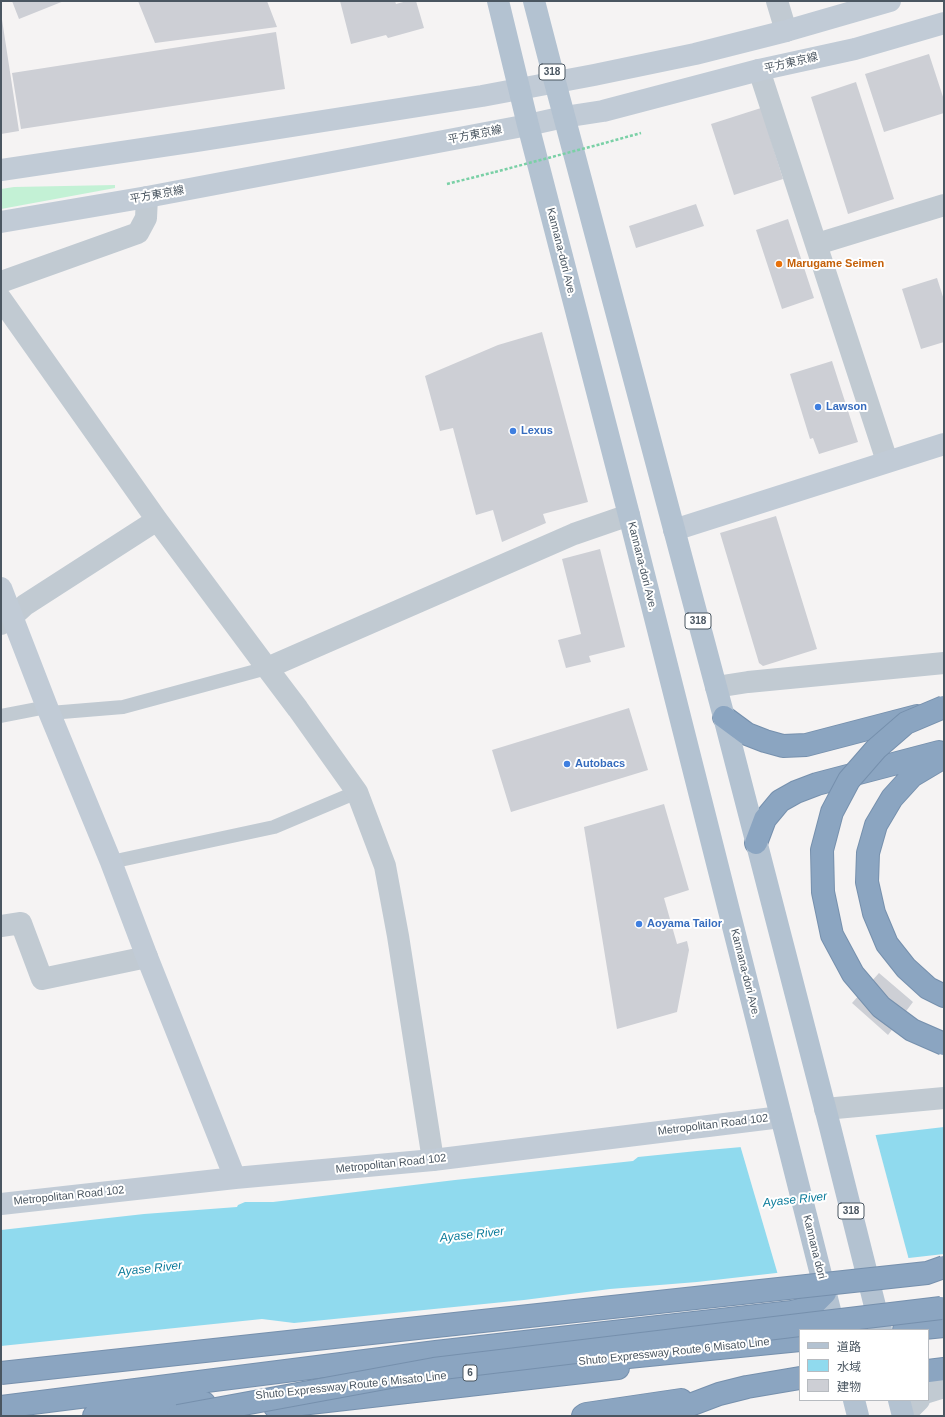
<!DOCTYPE html>
<html>
<head>
<meta charset="utf-8">
<style>
  body { margin:0 }
  #map { position:relative; width:945px; height:1417px; overflow:hidden; background:#f5f3f3; font-family:Helvetica,"Noto Sans JP",sans-serif }
  canvas { display:block }
  .frame { position:absolute; inset:0; border:2px solid #4a5661; pointer-events:none }
  .legend { position:absolute; left:799px; top:1329px; width:130px; height:72px; box-sizing:border-box; background:#fff; border:1px solid #b7bbc0; margin:0; padding:5px 7px; list-style:none; font-size:12px; color:#4a5661 }
  .legend li { display:flex; align-items:center; gap:8px; height:20px }
  .legend b { width:20px; border:1px solid #b7bbc0 }
</style>
</head>
<body>
<div id="map">
<canvas width="945" height="1417"></canvas>
<div class="frame"></div>
<ul class="legend">
<li><b style="height:5px;background:#b3c2d1"></b>道路</li>
<li><b style="height:11px;background:#90daee"></b>水域</li>
<li><b style="height:11px;background:#cdcfd5"></b>建物</li>
</ul>
</div>
<script>
const c = document.querySelector('canvas').getContext('2d');
c.lineJoin = 'round';
function paint(path, color) {
  c.fillStyle = color;
  c.fill(path, 'evenodd');
}
function toPath(rows) {
  const path = new Path2D();
  for (const r of rows) {
    path.moveTo(r[0], r[1]);
    for (let i = 2; i < r.length; i += 2) path.lineTo(r[i], r[i + 1]);
  }
  return path;
}
function trace(path, color, width, dash) {
  c.strokeStyle = color;
  c.lineWidth = width;
  c.lineCap = dash ? 'butt' : 'round';
  c.setLineDash(dash || []);
  c.stroke(path);
}
function write(font, color, halo, rows, align = 'center') {
  c.font = font + ' Helvetica,"Noto Sans JP",sans-serif';
  c.lineWidth = 4;
  c.setLineDash([]);
  c.textBaseline = 'middle';
  c.strokeStyle = halo;
  c.fillStyle = color;
  for (const [text, x, y, turn = 0] of rows) {
    c.save();
    c.translate(x, y);
    c.rotate((+turn || 0) * Math.PI / 180);
    c.textAlign = isNaN(turn) ? turn : align;
    if (halo) c.strokeText(text, 0, 0);
    c.fillText(text, 0, 0);
    c.restore();
  }
}
const green = toPath([
  [115,185,115,188,1,209,1,189,14,187]
]);
const water = toPath([
  [944,1127,944,1254,697,1282,610,1289,524,1300,294,1323,262,1319,1,1346,1,1230,144,1214,237,1207,238,1205,245,1202,273,1202,455,1180,633,1161,638,1157,697,1151,876,1135]
]);
const pier = toPath([
  [875,1133,909,1260,778,1275,740,1145]
]);
const building = toPath([
  [12,1,64,1,19,19],
  [138,1,267,1,277,27,155,43],
  [340,1,395,1,396,4,407,1,416,1,424,28,388,38,386,35,351,44],
  [1,13,19,131,1,134],
  [276,32,285,89,21,129,12,73],
  [929,54,944,100,944,113,884,132,865,74],
  [856,82,894,199,848,214,811,97],
  [761,108,783,179,734,195,711,124],
  [696,204,704,226,636,248,629,226],
  [788,219,814,298,782,309,756,230],
  [937,278,944,300,944,342,921,349,902,289],
  [542,332,588,502,543,514,546,523,502,542,493,510,476,515,453,428,440,431,425,376,498,345],
  [832,361,858,442,819,454,813,438,810,439,790,374],
  [776,516,817,649,763,666,759,663,720,533],
  [600,549,625,647,589,656,591,662,566,668,558,640,581,634,562,559],
  [629,708,648,770,511,812,492,750],
  [664,804,689,890,664,898,677,944,687,941,689,950,677,1012,617,1029,584,827],
  [879,973,913,1002,888,1035,852,1003]
]);
const path = toPath([
  [601,144,641,133],
  [447,184,495,172]
]);
const lane = toPath([
  [50,713,123,707,267,668],
  [1,716,47,707],
  [111,862,274,827,357,792]
]);
const street = toPath([
  [777,1,786,31],
  [759,70,887,461],
  [817,244,944,205],
  [1,282,138,233,146,218,147,197],
  [1,299,157,520,267,668,298,709,357,792,385,866,398,936,433,1160],
  [1,624,12,617,25,605,157,520],
  [267,668,574,534,629,515],
  [716,687,748,682,944,663],
  [1,926,21,923,42,979,147,957],
  [825,1109,944,1098],
  [928,1392,944,1387],
  [903,1416,919,1400]
]);
const secondary = toPath([
  [1,170,196,141,482,96,594,75,695,54,786,31,890,1],
  [1,222,147,197,528,125,564,117,603,111,759,70,855,49,944,23],
  [674,530,944,444],
  [1,588,47,707,111,862,147,957,235,1178],
  [1,1204,235,1178,433,1160,781,1117]
]);
const primary = toPath([
  [498,1,528,125,629,515,835,1330],
  [534,1,555,82,724,717,830,1127,881,1330],
  [854,1400,858,1416],
  [899,1400,903,1416]
]);
const highway = toPath([
  [724,717,747,734,765,741,783,746,806,745,917,716],
  [944,757,912,776,892,798,876,825,868,853,867,882,874,913,887,944,906,968,928,988,944,996],
  [756,843,765,819,780,801,796,792,817,784,939,752],
  [904,1330,944,1326],
  [598,1360,800,1340],
  [928,1371,944,1369],
  [1,1407,436,1352,792,1312,811,1307,825,1293],
  [275,1407,618,1368],
  [94,1416,204,1403],
  [583,1416,586,1414,681,1400],
  [661,1416,719,1394,747,1387,800,1378]
]);
const pathBridge = toPath([
  [495,172,601,144]
]);
const highwayBridge = toPath([
  [944,707,906,723,876,749,849,780,832,812,822,850,823,892,832,935,853,974,881,1007,912,1030,944,1044],
  [1,1373,927,1273,944,1267],
  [178,1416,434,1369,941,1308]
]);
const markers = [
  [779,264,4,"#e8710a"],
  [818,407,4,"#3f7fe0"],
  [513,431,4,"#3f7fe0"],
  [567,764,4,"#3f7fe0"],
  [639,924,4,"#3f7fe0"]
];
const shields = [
  [552,72,26],
  [698,621,26],
  [851,1211,26],
  [470,1373,14]
];
const shieldNames = [
  ["318",552,72],
  ["318",698,621],
  ["318",851,1211],
  ["6",470,1373]
];
const streetNames = [
  ["平方東京線",791,63,-13],
  ["平方東京線",475,135,-11],
  ["平方東京線",157,195,-10],
  ["Kannana-dori Ave.",561,252,76],
  ["Kannana-dori Ave.",642,566,76],
  ["Kannana-dori Ave.",745,973,76],
  ["Metropolitan Road 102",713,1125,-7],
  ["Metropolitan Road 102",391,1164,-6],
  ["Metropolitan Road 102",69,1196,-6],
  ["Kannana dori",814,1247,76],
  ["Shuto Expressway Route 6 Misato Line",674,1352,-6],
  ["Shuto Expressway Route 6 Misato Line",351,1386,-6]
];
const foodNames = [
  ["Marugame Seimen",787,264]
];
const shopNames = [
  ["Lawson",826,407],
  ["Lexus",521,431],
  ["Autobacs",575,764],
  ["Aoyama Tailor",647,924]
];
const waterNames = [
  ["Ayase River",795,1200,-6],
  ["Ayase River",472,1235,-6],
  ["Ayase River",150,1269,-6]
];
paint(green, '#c3f1d5');
paint(water, '#90daee');
paint(pier, '#f5f3f3');
paint(building, '#cdcfd5');
trace(highway, '#7690ad', 24);
trace(path, '#7ad0a6', 2.5, [3, 2]);
trace(lane, '#c1cad2', 14);
trace(street, '#c1cad2', 22);
trace(secondary, '#c1cbd6', 22);
trace(primary, '#b3c2d1', 22);
trace(highway, '#8ba5c1', 22);
trace(highwayBridge, '#7690ad', 24, []);
trace(pathBridge, '#7ad0a6', 2.5, [3, 2]);
trace(highwayBridge, '#8ba5c1', 22);
for (const [x, y, r, color] of markers) {
  const dot = new Path2D();
  dot.arc(x, y, r, 0, 2 * Math.PI);
  c.fillStyle = color;
  c.fill(dot);
  trace(dot, '#fff', 1.5);
}
for (const [x, y, w] of shields) {
  const box = new Path2D();
  box.roundRect(x - w / 2, y - 8, w, 16, 3);
  c.fillStyle = '#fff';
  c.fill(box);
  trace(box, '#4a5661', 1);
}
write('bold 10px', '#4a5661', null, shieldNames);
write('11px', '#4a5661', '#fff', streetNames);
write('bold 11px', '#c56008', '#fff', foodNames, 'left');
write('bold 11px', '#366cbe', '#fff', shopNames, 'left');
write('italic 12px', '#0c7c9b', '#fff', waterNames);
</script>
</body>
</html>
